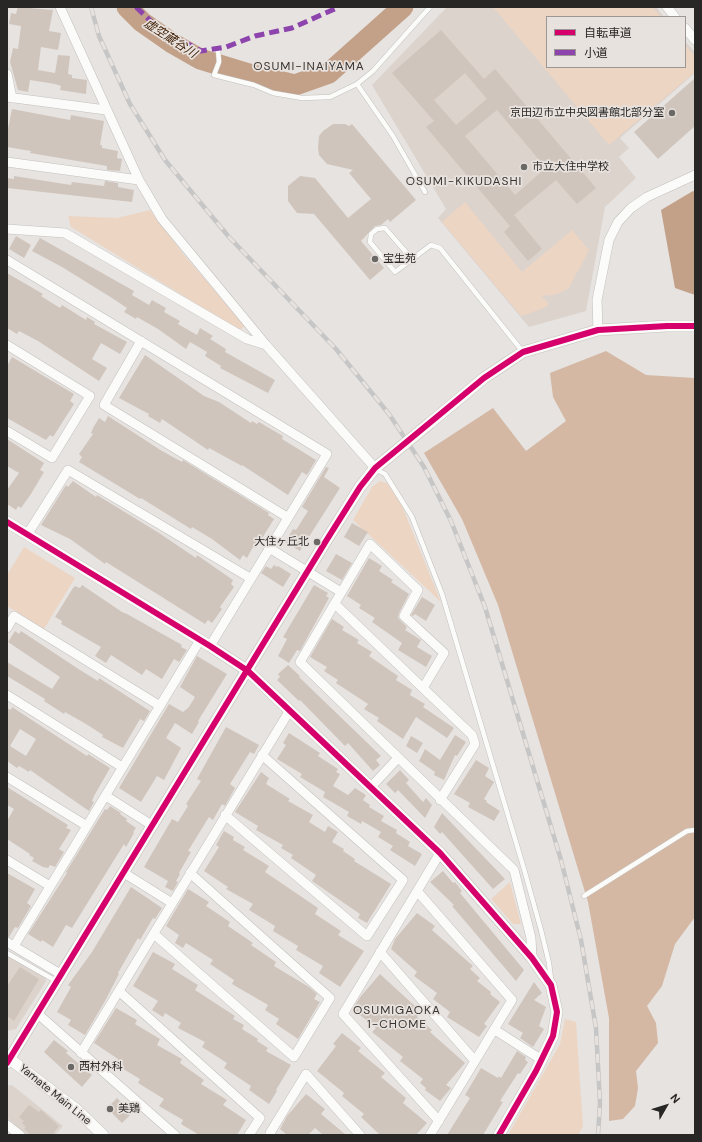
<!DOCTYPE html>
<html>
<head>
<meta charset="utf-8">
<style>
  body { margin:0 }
  #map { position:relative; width:702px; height:1142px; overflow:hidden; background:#e6e3e0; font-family:"DM Sans","Noto Sans JP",sans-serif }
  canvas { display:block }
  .frame { position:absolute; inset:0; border:8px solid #292725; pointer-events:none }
  .legend { position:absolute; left:546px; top:16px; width:140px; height:52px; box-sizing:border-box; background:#e8e2de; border:1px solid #9c9794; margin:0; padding:5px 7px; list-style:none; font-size:12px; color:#292725 }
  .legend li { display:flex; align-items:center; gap:8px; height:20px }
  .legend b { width:20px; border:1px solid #9c9794 }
  .north { position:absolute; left:646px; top:1086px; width:40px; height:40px; -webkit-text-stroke:3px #e8e2de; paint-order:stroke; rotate:51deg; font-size:11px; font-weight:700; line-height:16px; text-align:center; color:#292725 }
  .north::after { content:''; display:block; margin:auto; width:14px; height:18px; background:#292725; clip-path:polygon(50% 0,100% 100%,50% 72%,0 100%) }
</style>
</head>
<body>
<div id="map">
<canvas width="702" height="1142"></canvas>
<div class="frame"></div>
<ul class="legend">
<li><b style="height:5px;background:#d6006c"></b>自転車道</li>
<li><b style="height:5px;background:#8e44ad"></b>小道</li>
</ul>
<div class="north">N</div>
</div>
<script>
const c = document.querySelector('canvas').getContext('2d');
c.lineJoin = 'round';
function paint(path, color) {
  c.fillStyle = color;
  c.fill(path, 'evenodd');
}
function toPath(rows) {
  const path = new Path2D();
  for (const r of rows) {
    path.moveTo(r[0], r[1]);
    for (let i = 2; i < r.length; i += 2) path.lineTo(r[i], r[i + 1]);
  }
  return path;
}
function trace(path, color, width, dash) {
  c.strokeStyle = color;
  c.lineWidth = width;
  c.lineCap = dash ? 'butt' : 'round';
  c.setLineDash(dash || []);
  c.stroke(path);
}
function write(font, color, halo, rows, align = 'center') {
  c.font = font + ' "DM Sans","Noto Sans JP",sans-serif';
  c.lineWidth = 3.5;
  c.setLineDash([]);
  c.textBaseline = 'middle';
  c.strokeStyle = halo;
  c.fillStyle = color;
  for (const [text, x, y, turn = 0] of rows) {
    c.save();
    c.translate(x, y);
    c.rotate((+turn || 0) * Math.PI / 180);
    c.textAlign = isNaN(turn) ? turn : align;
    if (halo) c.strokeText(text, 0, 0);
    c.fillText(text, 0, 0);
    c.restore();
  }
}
const built = toPath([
  [447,7,656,7,664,17,547,17,547,67,685,67,685,41,695,52,695,73,620,138,629,148,619,157,636,178,605,207,586,311,529,327,438,218,446,209,372,85],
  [7,950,45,973,46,981,16,1029,7,1031],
  [12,1085,63,1126,55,1135,27,1135,7,1118,7,1086]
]);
const green = toPath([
  [493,7,653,7,661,17,547,17,547,67,685,67,685,45,695,57,695,72,609,145],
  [465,202,522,272,572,230,589,250,569,288,557,294,542,296,549,304,544,308,521,316,442,222],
  [150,210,184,255,244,325,243,328,239,330,71,227,68,216,117,218],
  [380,481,387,483,400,501,441,602,353,520,372,487],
  [24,547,75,578,44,629,7,606,7,575],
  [510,882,521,924,513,924,491,899],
  [565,1019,576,1022,583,1127,578,1135,508,1135,560,1044]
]);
const forest = toPath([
  [606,351,646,375,695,378,695,917,675,944,662,986,647,1006,656,1023,658,1043,636,1071,638,1088,635,1106,623,1119,609,1121,609,1018,588,902,498,605,462,519,424,453,493,408,526,451,566,421,553,397,550,373]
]);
const water = toPath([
  [693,191,695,192,695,295,675,288,661,210]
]);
const river = toPath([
  [127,7,142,22,172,43,200,59,249,74,295,85,329,73,403,7]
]);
const building = toPath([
  [18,7,53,10,49,31,61,33,58,50,41,47,38,70,55,73,58,55,70,56,68,74,72,75,72,78,87,80,86,94,60,90,61,86,55,84,30,80,28,92,18,90,10,62,13,48,18,49,21,26,9,24,11,13,16,14],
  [441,30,484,79,495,69,596,188,577,204,556,180,514,215,542,249,528,261,504,232,510,226,426,127,434,121,392,73],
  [465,73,487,99,456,125,434,100],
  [497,110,546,168,515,195,465,136],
  [695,78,695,126,658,159,634,132],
  [12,109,70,120,71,115,104,121,100,145,102,145,102,148,118,151,117,158,122,159,120,171,107,170,107,166,30,153,31,151,7,147,7,133],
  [333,124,345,124,349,126,352,124,416,200,390,222,388,219,381,225,375,226,361,241,384,268,370,280,314,214,297,213,288,201,288,186,300,176,315,178,348,218,371,199,349,173,353,170,327,164,319,155,318,148,319,136,323,131],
  [14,176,71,185,72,182,104,186,105,181,118,183,118,187,134,190,132,202,7,188,7,178,14,179],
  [16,236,31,245,24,258,9,249],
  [40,238,134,291,132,295,149,305,152,300,166,308,164,312,180,321,178,324,197,335,200,328,213,336,210,339,226,349,225,352,275,380,268,393,220,368,221,366,205,356,207,352,190,342,186,349,158,329,137,317,136,319,124,312,127,308,112,298,62,267,32,251],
  [7,273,43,294,41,296,60,308,62,305,86,320,87,317,95,322,94,324,127,342,120,354,101,343,92,359,107,368,99,381,38,341,19,331,17,334,7,328],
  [145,355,204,396,219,402,251,423,252,421,257,424,259,422,269,428,283,436,282,439,316,460,307,475,302,472,288,495,242,465,242,466,209,448,208,450,162,419,160,423,148,416,149,414,119,398],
  [12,357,74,394,70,401,74,404,53,437,50,435,46,440,7,418,7,366],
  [108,416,162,451,182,462,183,460,269,513,268,515,274,519,256,548,253,547,247,558,243,555,240,560,212,539,192,527,191,529,141,498,140,499,79,462,82,457,79,454,93,434,91,433,93,428,99,418,105,422],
  [7,439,44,463,40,470,44,472,31,494,21,508,18,506,16,510,7,504,7,490,19,473,7,466],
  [326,467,329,468,324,477,340,488,300,551,285,542,293,529,296,530,308,511,302,507],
  [73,481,96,497,97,495,159,533,196,558,197,555,233,580,231,584,234,587,220,607,222,609,212,623,208,620,205,624,106,562,105,564,70,539,41,525,66,485,68,487],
  [352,523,368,532,359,546,344,537],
  [336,554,352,563,342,580,326,571],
  [369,558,382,566,379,571,393,580,391,582,409,594,399,613,398,618,407,627,405,630,421,640,417,647,432,656,426,667,398,650,402,643,372,622,375,618,359,608,361,605,347,596],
  [274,565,277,567,278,566,291,574,283,587,261,573,266,566,271,569],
  [82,585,122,612,127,614,182,645,181,647,187,650,179,662,174,659,162,679,146,669,142,675,111,655,106,663,95,656,101,647,61,624,62,621,55,617,73,588,75,586,80,588],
  [314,585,328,593,326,596,329,598,300,651,297,650,289,663,278,656,287,639,283,637],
  [422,597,435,605,426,621,415,614,413,616,411,615],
  [332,619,344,627,342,630,359,640,357,643,372,652,369,656,398,676,396,680,412,690,410,695,425,704,423,707,454,728,447,738,416,717,403,739,377,721,379,718,364,709,368,704,336,683,338,680,324,671,327,667,310,657],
  [15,631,19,634,21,631,80,670,98,681,99,678,150,711,144,721,140,719,123,748,102,737,103,735,86,724,65,712,64,714,44,701,45,699,7,676,7,662,52,689,60,677,8,642],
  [197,656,227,674,198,721,199,722,192,734,175,723,166,738,181,748,164,780,157,776,141,802,119,788,169,704,183,712,189,707,195,697,180,687],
  [288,665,300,676,299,677,381,756,376,760,380,765,373,771,348,743,345,746,300,700,299,701,277,680,280,677,278,674],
  [12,707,87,756,88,754,110,768,94,796,92,801,94,802,89,811,30,770,29,772,19,766,17,768,7,761,7,708,11,710],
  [20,729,36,739,26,756,10,746],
  [226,727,259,745,254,754,250,752,230,784,235,788,225,806,222,804,213,820,209,817,188,851,191,852,179,873,180,874,176,881,178,882,173,891,165,887,168,881,144,867,172,819,178,822,188,806,186,804,201,781,197,779],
  [289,733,320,753,318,756,338,769,336,772,340,774,333,786,348,795,355,788,366,795,363,800,370,805,369,807,384,816,381,821,397,830,396,833,410,842,408,846,422,854,415,866,390,850,393,846,378,837,381,832,362,821,361,824,347,816,349,812,323,797,325,792,300,777,302,774,277,759,286,745,283,743],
  [455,735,466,742,457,756,455,755,444,780,434,775,435,772,419,761,425,749,440,760],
  [411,736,423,743,417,753,406,746],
  [476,760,489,768,485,776,494,782,484,799,487,801,486,802,500,811,494,821,468,807,470,803,454,794],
  [400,770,409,780,406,783,423,802,426,798,432,805,425,818,398,790,395,793,386,784],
  [261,772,269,778,266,784,290,799,288,801,313,815,309,822,325,832,328,826,338,832,332,842,344,849,343,851,355,859,354,861,391,884,367,923,358,918,360,914,312,881,316,875,291,858,293,855,281,848,283,845,256,830,258,826,235,812],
  [7,787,68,825,66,828,71,830,59,849,64,852,55,867,50,865,48,868,43,867,32,861,34,858,29,855,30,854,7,839,7,821,14,809,7,805],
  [110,806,121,813,120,814,127,819,126,821,136,828,133,832,134,833,126,847,124,844,72,928,66,925,53,947,42,940,41,942,28,934,67,873,66,872,105,809,107,810],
  [442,813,505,879,493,889,442,832,440,834,434,827],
  [224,831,234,837,233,840,245,847,243,850,269,866,265,872,318,908,315,914,341,931,338,935,364,951,340,987,319,973,323,966,296,950,298,946,273,931,275,926,249,910,253,904,226,889,228,887,204,871,219,847,216,845],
  [443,871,453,883,455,882,462,891,460,893,524,970,516,981,452,906,454,905,430,882],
  [7,873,35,889,27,903,31,906,18,928,15,927,9,937,7,936],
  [131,887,162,908,155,919,153,918,140,940,138,938,118,973,119,974,105,1001,85,1035,68,1025,71,1020,57,1012,71,987,68,985,92,952],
  [188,889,209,902,206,906,230,922,228,926,253,943,251,945,276,962,274,966,309,987,317,994,314,999,320,1002,298,1039,276,1024,279,1019,265,1010,268,1005,232,984,234,980,210,964,213,960,186,943,183,948,175,943,179,935,166,926],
  [417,913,435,926,432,930,473,966,470,969,480,978,477,981,491,992,490,994,500,1002,484,1024,487,1026,479,1037,447,1017,450,1012,433,999,437,993,414,976,417,972,391,949,395,939],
  [153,952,175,964,172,969,198,985,195,990,235,1016,233,1019,244,1025,242,1029,258,1039,257,1041,268,1048,266,1051,291,1065,276,1090,277,1091,269,1104,249,1090,251,1086,224,1068,227,1063,202,1047,205,1042,178,1028,181,1023,165,1013,163,1017,152,1010,158,1001,133,986],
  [20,967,39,979,14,1021,7,1016,7,986],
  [380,974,417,1008,415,1010,419,1014,417,1017,432,1030,430,1032,465,1063,446,1085,451,1088,440,1101,425,1090,426,1088,420,1083,423,1079,400,1061,403,1057,372,1032,376,1028,355,1011,358,1008,355,1005,361,996],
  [534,982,542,993,534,1000,546,1007,539,1026,544,1029,533,1047,520,1038,523,1033,508,1024],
  [116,1008,137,1020,135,1024,160,1039,157,1045,182,1059,180,1063,204,1080,201,1084,227,1100,223,1105,246,1120,237,1135,199,1135,181,1124,183,1120,159,1106,164,1099,138,1083,140,1079,115,1064,118,1059,94,1043],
  [342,1033,361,1048,358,1051,385,1073,381,1077,406,1098,403,1103,427,1123,416,1135,380,1135,361,1117,364,1114,342,1096,344,1093,317,1071,336,1046,333,1044],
  [54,1040,68,1051,66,1053,92,1075,82,1087,44,1052],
  [517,1051,526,1057,525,1060,528,1062,520,1074,518,1073,500,1101,503,1102,483,1135,447,1135,470,1098,465,1095,481,1068,498,1078,499,1076,501,1078],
  [306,1094,325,1109,321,1114,346,1135,323,1135,315,1128,308,1135,287,1135,280,1129,287,1116],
  [117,1098,132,1113,122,1123,107,1108],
  [29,1105,39,1112,41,1110,59,1126,52,1135,31,1135,24,1129,26,1127,22,1123,24,1121,19,1117]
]);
const service = toPath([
  [218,49,219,62,214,75,254,85,273,93,302,98,330,97,357,84],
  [425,192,393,136,357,84,373,71,430,7],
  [412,259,385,228,377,229,371,234,370,242,395,272,431,245,440,248,523,352],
  [375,469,385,474,412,517,442,594,524,869,541,930,549,963,551,979],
  [584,896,687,831,695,830],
  [7,953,56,981]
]);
const minor = toPath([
  [60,7,139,180,162,219,266,345,375,468],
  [667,7,675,17],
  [685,28,695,40],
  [7,74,12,98],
  [7,97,106,110],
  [7,162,139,180],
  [7,229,65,233,247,339,266,345],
  [7,260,327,454,210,646],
  [598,330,597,300,609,240,618,222,631,208,647,197,695,175],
  [141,341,104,405,287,517],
  [7,345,90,396,52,458,7,431],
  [27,535,68,470,250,578],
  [269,548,341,592],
  [335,604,472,735,475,744,440,800],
  [7,628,14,616,160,706],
  [423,688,444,653,404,616,418,590,370,544,300,662,514,870,531,938,532,958],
  [7,695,122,767],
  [7,777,87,826],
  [371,787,398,758],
  [106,796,153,826],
  [225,815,367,936,403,880,262,755],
  [7,860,50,886],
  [124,873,172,903],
  [418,892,512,1000,430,1135],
  [154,934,294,1057,330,998,190,873],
  [7,942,62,975],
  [14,946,200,640],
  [380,952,475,1061],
  [120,992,260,1118,249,1135],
  [38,1014,175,1135],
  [495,1030,542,1060],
  [81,1053,290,710],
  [439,1121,343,1014,440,853],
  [7,1125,20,1135],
  [271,1135,270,1133,306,1074,360,1135]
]);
const tertiary = toPath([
  [430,423,484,378,523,352,598,330,667,326,695,326],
  [7,522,210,646,248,671,440,853,532,958,551,985,557,1012,553,1036,536,1071,499,1135],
  [7,1057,76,1109,103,1135],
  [7,1063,326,541,360,487,375,468,385,460]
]);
const rail = toPath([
  [91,7,99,36,130,104,165,160,229,237,336,349,389,414,424,467,451,521,485,607,561,860,581,940,596,1028,600,1103,598,1135]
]);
const tertiaryBridge = toPath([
  [385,460,430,423]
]);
const quiet = toPath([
  [136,7,157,27,201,51,226,47,255,36,292,28,339,7]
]);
const cycleway = toPath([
  [7,522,210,646,248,671,440,853,532,958,551,985,557,1012,553,1036,536,1071,499,1135],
  [7,1063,326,541,360,487,375,468,484,378,523,352,598,330,667,326,695,326]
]);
const markers = [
  [672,113,4,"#6b6966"],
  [524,167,4,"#6b6966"],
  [375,259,4,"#6b6966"],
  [317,542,4,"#6b6966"],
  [71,1067,4,"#6b6966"],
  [110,1109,4,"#6b6966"]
];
const poiNames = [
  ["京田辺市立中央図書館北部分室",664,113,"right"],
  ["市立大住中学校",532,167],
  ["宝生苑",383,259],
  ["大住ヶ丘北",309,542,"right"],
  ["西村外科",79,1067],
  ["美鶏",118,1109]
];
const streetNames = [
  ["Yamate Main Line",55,1095,39]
];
const waterNames = [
  ["虚空蔵谷川",170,39,33]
];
const neighbourhoodNames = [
  ["OSUMI-INAIYAMA",309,67],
  ["OSUMI-KIKUDASHI",464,182],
  ["OSUMIGAOKA",397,1011],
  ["1-CHOME",397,1025]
];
paint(built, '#dcd3cd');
paint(green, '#edd5c4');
paint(forest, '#d4b8a4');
paint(water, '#c3a088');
trace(river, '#c3a088', 21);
paint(building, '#d0c5bd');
trace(service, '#c2c0bd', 5.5);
trace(minor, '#c2c0bd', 10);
trace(tertiary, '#c2c0bd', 12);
trace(service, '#fbfbfa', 4.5);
trace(minor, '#fbfbfa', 9);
trace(tertiary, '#fbfbfa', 11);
trace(rail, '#c7c6c6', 4.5);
trace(rail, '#e8e2de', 3, [9]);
trace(tertiaryBridge, '#c2c0bd', 12, []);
trace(tertiaryBridge, '#fbfbfa', 11);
trace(quiet, '#8e44ad', 5, [10, 5]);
trace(cycleway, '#d6006c', 6);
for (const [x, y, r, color] of markers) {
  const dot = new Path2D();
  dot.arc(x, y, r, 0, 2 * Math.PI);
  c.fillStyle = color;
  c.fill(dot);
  trace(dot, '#e8e2de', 1.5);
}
write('11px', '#292725', '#e8e2de', poiNames, 'left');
write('11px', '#292725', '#e8e2de', streetNames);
write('italic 12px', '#412005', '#e8e2de', waterNames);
c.letterSpacing = '1px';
write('12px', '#3a3532', '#e8e2de', neighbourhoodNames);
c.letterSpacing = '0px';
</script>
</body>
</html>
